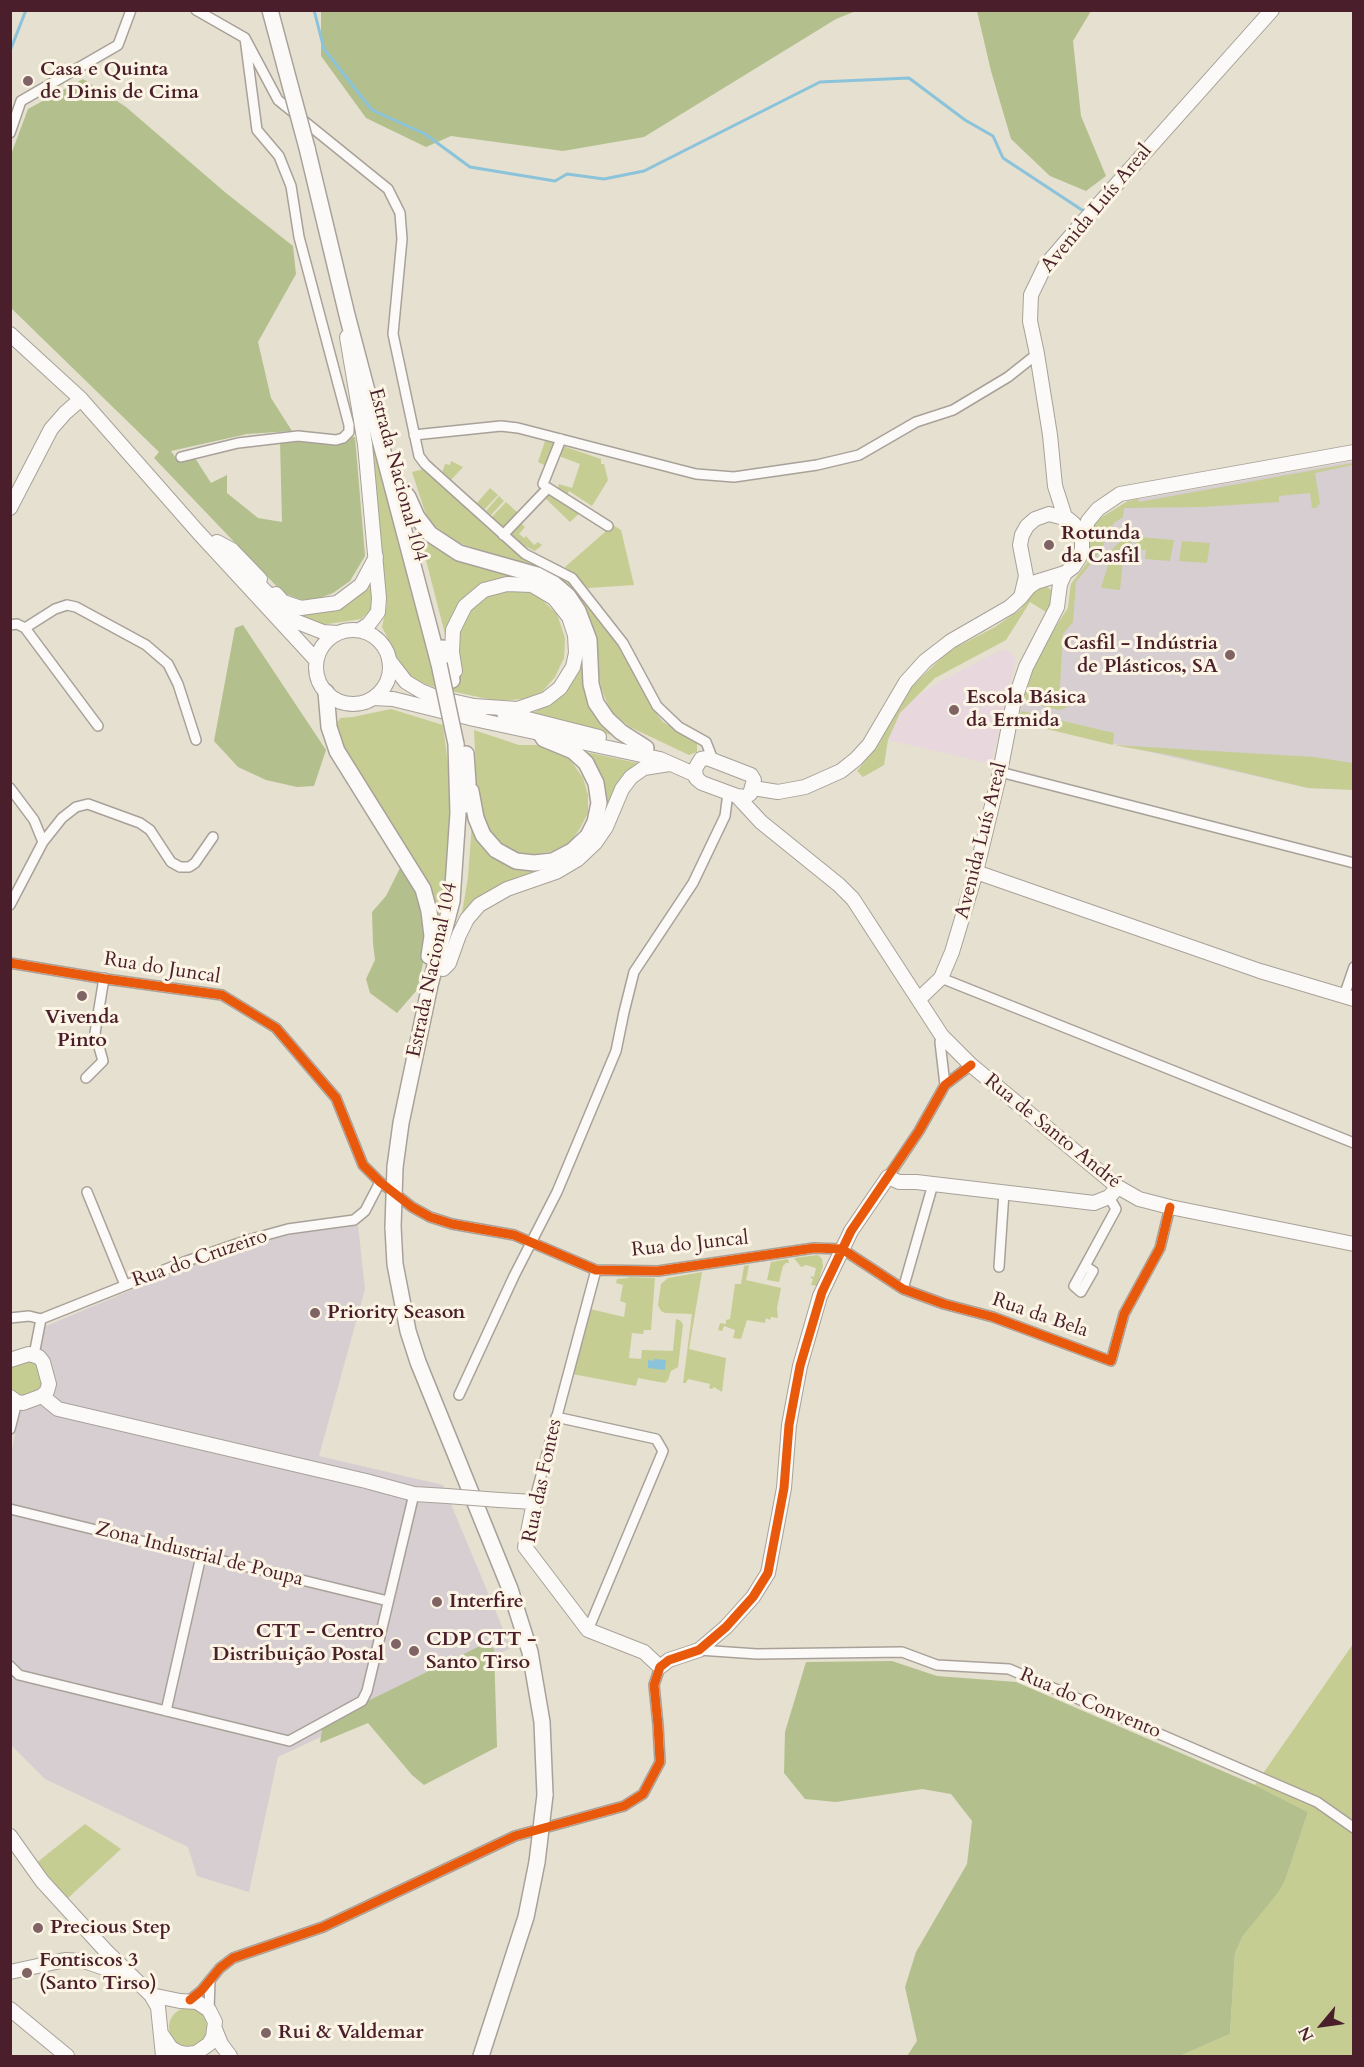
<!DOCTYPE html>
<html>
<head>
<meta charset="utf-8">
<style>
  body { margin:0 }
  #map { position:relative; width:1364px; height:2067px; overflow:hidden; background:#e5e0cf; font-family:Cardo,serif }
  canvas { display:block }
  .frame { position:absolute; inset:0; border:12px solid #4a1f2b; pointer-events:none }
  .north { position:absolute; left:1292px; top:1995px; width:60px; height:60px; -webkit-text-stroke:4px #fcf5e5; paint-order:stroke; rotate:241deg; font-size:16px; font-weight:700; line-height:24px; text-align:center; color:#4a1f2b }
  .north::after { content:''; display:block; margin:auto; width:21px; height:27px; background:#4a1f2b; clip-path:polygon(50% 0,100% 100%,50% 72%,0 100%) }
</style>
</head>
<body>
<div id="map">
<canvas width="1364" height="2067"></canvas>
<div class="frame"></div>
<div class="north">N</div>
</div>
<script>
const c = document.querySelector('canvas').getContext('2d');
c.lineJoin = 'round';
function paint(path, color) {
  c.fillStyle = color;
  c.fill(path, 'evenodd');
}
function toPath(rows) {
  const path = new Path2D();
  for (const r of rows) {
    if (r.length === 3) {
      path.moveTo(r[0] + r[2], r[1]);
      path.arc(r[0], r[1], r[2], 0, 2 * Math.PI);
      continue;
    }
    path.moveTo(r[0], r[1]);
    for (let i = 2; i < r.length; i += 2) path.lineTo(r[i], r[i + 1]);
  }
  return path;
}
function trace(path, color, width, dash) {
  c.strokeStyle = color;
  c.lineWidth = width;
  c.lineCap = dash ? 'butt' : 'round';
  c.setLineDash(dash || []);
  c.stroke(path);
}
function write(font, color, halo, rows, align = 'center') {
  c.font = font + ' Cardo,serif';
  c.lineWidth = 6;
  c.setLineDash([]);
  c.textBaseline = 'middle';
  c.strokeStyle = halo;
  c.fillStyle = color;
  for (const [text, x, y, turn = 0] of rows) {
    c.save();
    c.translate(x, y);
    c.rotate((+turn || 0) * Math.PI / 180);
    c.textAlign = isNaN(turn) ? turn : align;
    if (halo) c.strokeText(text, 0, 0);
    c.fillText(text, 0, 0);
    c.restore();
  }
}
const built = toPath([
  [1007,650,1015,657,1015,663,991,764,888,740,900,713,916,697,939,682,999,651]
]);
const industrial = toPath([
  [1353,461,1353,789,1308,788,1018,722,1030,666,1068,608,1071,584,1087,563,1090,529,1102,517,1128,501],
  [358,1225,365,1289,319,1456,443,1485,511,1648,278,1757,249,1892,197,1876,188,1847,45,1779,11,1745,11,1456,18,1415,46,1326,210,1257,282,1236]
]);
const green = toPath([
  [363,400,430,657,457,649,459,627,471,606,486,596,509,589,523,589,541,599,557,614,565,638,564,658,555,677,542,692,523,699,497,701,437,688,415,680,403,669,382,627,387,604],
  [545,441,555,443,546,466,538,462],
  [563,446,601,459,601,464,604,464,608,480,592,506,569,491,567,496,557,490,559,484,572,488,580,464,559,456],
  [451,461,463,467,450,481,442,473,445,464,450,465],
  [1353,463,1353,465,1315,473,1320,503,1316,508,1312,508,1310,493,1279,496,1279,502,1202,507,1124,508,1123,517,1114,523,1108,532,1101,551,1076,582,1073,622,1063,634,1059,703,1067,705,1066,708,1059,710,1026,702,1023,699,1030,666,1068,608,1071,584,1087,563,1090,529,1102,517,1128,501,1138,499,1139,502],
  [424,469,496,536,530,563,567,580,580,595,623,652,651,707,663,722,697,742,697,752,689,755,630,727,610,711,601,687,589,619,578,598,566,584,546,573,456,542,428,521,412,472],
  [490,488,498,495,484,510,477,503],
  [548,495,552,495,581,512,570,522,544,497],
  [499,496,504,501,491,515,486,511],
  [506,502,518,513,502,530,490,519],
  [520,522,525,527,519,534,524,538,526,536,534,545,538,542,542,545,535,551,511,539,510,533],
  [613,525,621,530,634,585,588,588,565,567],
  [419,533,449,552,537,582,505,577,477,586,458,603,445,634],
  [1128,535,1132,536,1131,549,1124,549,1120,590,1101,588,1113,548],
  [1140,537,1174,540,1170,561,1145,559,1146,550,1135,549,1135,544],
  [1182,541,1210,543,1207,563,1179,561],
  [371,581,371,610,361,619,321,625,295,614,308,615,340,608,353,601],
  [1037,586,1046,586,1052,591,1053,595,1049,614,1030,602,1006,640,935,678,900,713,888,740,884,765,863,777,857,771,879,744,891,718,912,686,949,651,995,627,1021,609],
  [582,642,615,736,533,713,550,703],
  [391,709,443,725,452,797,448,866,436,934,341,752,336,725,340,718,353,717],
  [1021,711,1114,733,1113,745,1314,757,1353,763,1353,790,1308,788,1170,755,1113,745,1018,722],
  [474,730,519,745,542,745,569,758,583,778,588,795,588,813,579,830,570,842,554,851,536,854,518,855,501,847,486,831,478,811],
  [577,750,642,764,601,821],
  [472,823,481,841,553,866,461,919,468,877],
  [818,1255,822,1259,823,1266,817,1286,811,1285,813,1279,811,1278,811,1276,814,1277,816,1268,806,1265,801,1267,794,1258],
  [788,1259,789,1263,786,1263,783,1266,779,1282,767,1280,771,1262],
  [749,1265,746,1280,781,1288,777,1308,778,1318,771,1317,770,1320,766,1318,765,1323,747,1320,741,1339,733,1338,735,1330,724,1326,722,1331,718,1330,720,1323,726,1324,726,1320,730,1319,735,1284,741,1284,744,1266],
  [702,1272,689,1349,726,1358,722,1392,714,1387,712,1389,709,1388,710,1384,688,1379,686,1383,683,1383,692,1314,665,1313,661,1311,658,1305,661,1284,668,1278],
  [629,1277,655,1278,651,1330,644,1330,643,1334,632,1333,629,1358,641,1359,642,1350,673,1351,676,1319,681,1321,683,1325,678,1367,671,1371,668,1380,665,1383,638,1378,636,1386,572,1374,590,1309,624,1317,626,1303,620,1301,623,1285,616,1283,617,1279,628,1278],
  [29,1360,36,1361,44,1384,42,1388,23,1398,13,1393,11,1386,10,1366],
  [1353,1644,1353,2056,1180,2056,1230,2034,1235,1953,1243,1936,1286,1878,1308,1812,1255,1785],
  [85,1824,121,1849,67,1899,35,1864],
  [188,2027,19]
]);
const forest = toPath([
  [321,11,321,10,856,11,836,19,644,137,563,151,451,136,426,147,366,118,321,56],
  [977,11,1091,11,1073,41,1081,116,1106,176,1086,191,1050,176,1011,139,991,71],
  [83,79,126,107,226,193,293,246,296,274,258,342,271,398,292,431,247,434,171,451,178,461,195,458,211,483,227,475,227,493,258,518,282,522,280,441,355,437,365,556,350,581,333,593,320,598,301,600,283,593,154,458,159,452,11,308,10,157,28,109],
  [243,625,326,750,314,786,297,787,266,780,238,767,214,741,235,628],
  [402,864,420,898,425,924,424,959,417,990,397,1013,370,993,366,979,375,960,373,943,372,912,386,896],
  [486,1643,494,1649,497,1747,424,1785,412,1775,368,1723,320,1743,323,1723],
  [892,1661,937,1676,1016,1682,1255,1785,1308,1812,1286,1878,1279,1891,1243,1936,1235,1953,1230,2034,1180,2056,907,2056,917,2041,905,1987,916,1952,967,1864,972,1821,951,1794,922,1789,836,1802,805,1799,784,1773,785,1732,806,1662]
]);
const water = toPath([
  [654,1359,666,1360,665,1370,648,1368,648,1360,654,1361]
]);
const stream = toPath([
  [314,10,324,49,372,110,425,134,470,167,555,181,567,174,604,179,644,171,820,82,909,78,965,120,993,136,1003,158,1085,212],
  [10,51,26,10]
]);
const street = toPath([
  [245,38,278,100,388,189,400,213,402,239,393,334,419,456,425,464,525,554,572,578,623,643,657,706,679,727,706,742,713,760],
  [10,133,21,101,118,45,131,10],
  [414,435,501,426,518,428,696,474,734,477,817,465,859,455,916,422,953,410,1008,377,1037,354],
  [181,457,238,443,298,436,336,440,343,438,349,432,349,425,299,237,291,186,279,156,257,130,245,38,196,10],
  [543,484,561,439],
  [503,535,548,488,608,526],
  [10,625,17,624,25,628,98,726],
  [25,628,55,609,67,605,76,607,146,645,168,664,178,684,196,740],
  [1000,772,1354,863],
  [10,788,34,820,43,842],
  [10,905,43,842,62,818,76,807,88,804,140,823,150,830,171,862,180,867,189,867,195,863,213,837],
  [10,963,106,979,222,995,276,1028,336,1098,363,1165,380,1182,412,1207,430,1217,452,1224,514,1235,596,1270,658,1271,814,1248,842,1249,903,1289,944,1304,993,1317,1111,1361,1124,1314,1160,1248,1170,1207],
  [941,978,1354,1143],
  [1344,996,1354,967],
  [942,1036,940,1042,945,1085],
  [86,1078,103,1061,95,1033,104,978],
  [888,1177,919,1131,945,1085,971,1065],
  [87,1192,125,1285],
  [1085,1266,1093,1271,1081,1292,1074,1286,1085,1266,1116,1209,1109,1197],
  [999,1267,1004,1192],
  [903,1289,933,1184],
  [10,1318,29,1316,41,1319],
  [34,1355,41,1319,184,1262,248,1240,288,1229,354,1220,365,1211,380,1182],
  [459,1395,514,1276,557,1192,616,1051,624,1012,634,972,693,883,725,816,728,793],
  [556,1417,656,1439,663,1451,588,1630],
  [10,1429,17,1402],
  [534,1502,596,1270],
  [10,1509,388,1601],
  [699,1650,757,1654,902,1652,937,1665,1009,1669,1317,1802,1354,1828],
  [10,1666,19,1675,289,1741,362,1701,367,1691,414,1494],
  [166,1711,201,1556],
  [190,2000,201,1991,220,1968,233,1958,323,1927,515,1836,624,1806,643,1794,660,1762,658,1725,654,1685,660,1667],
  [209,2010,210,1980]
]);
const secondary = toPath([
  [10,334,81,399,198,532,316,660],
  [347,337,365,444,379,598,378,612,369,624,360,630],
  [10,508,51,429,65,413,81,399],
  [1065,517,1055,486,1050,435,1037,354,1030,321,1031,295,1045,266,1082,223,1272,10],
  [1082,538,1088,521,1098,509,1120,494,1354,452],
  [217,542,232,550,260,579],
  [249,575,295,621,323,632,337,633],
  [276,594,283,602,301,608,337,603,361,585,376,557],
  [353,667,37],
  [389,660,406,682,421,691,438,698,483,708],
  [455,671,452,652,453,630,465,606,484,590,507,584,532,585,554,598,569,617,575,635,576,653,573,667,560,688,546,699,517,709,474,706],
  [373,698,393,699,474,719,660,759,696,775],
  [504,713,599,737],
  [707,758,751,775,754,780,750,794,745,797,737,796,702,783,696,778,695,769,701,759,707,758],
  [753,788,778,792,805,787,841,771,856,759,869,745,906,682,925,661,951,641,1010,607,1021,597,1029,587,1036,582,1065,573,1073,567,1079,558,1082,549,1082,538,1074,524,1068,519,1049,514,1035,519,1027,526,1022,535,1020,545,1026,576,1021,597],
  [737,796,761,822,839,885,853,899,942,1036,971,1065,1118,1187,1139,1199,1170,1207,1354,1244],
  [976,872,1260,971,1354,999],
  [443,969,449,963,459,935,467,919,479,905,507,889,556,872,578,859,595,843,606,827,622,789,631,777,644,768,669,764],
  [919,999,941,978,952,952,976,872,1000,772,1013,705,1026,667,1057,607,1060,584,1065,573],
  [10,1360,29,1354,39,1357,43,1362,49,1384,47,1391,42,1396,23,1403,17,1402,10,1397],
  [42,1396,58,1409,366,1481,414,1494,447,1496],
  [499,1500,534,1502,525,1547,588,1630,644,1652,660,1667,669,1660,699,1650,726,1627,753,1597,768,1573,784,1488,789,1425,800,1366,820,1296,851,1231,888,1177,899,1182,916,1182,1094,1203,1109,1197,1118,1187],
  [10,1836,42,1881,105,1950,151,1995,158,2007,163,2056],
  [10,1972,65,1960,84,1961,128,1976],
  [151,1995,180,2001,197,2002,209,2010,215,2022,213,2037,209,2044,196,2053,186,2054,178,2052,171,2048,162,2035],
  [10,2009,67,2056],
  [215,2029,221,2044,230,2056]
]);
const primary = toPath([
  [270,10,286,70],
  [307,148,347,315,439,664],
  [401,489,408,497,417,517,430,534,459,553,537,575,554,584,568,596,578,611,589,640,591,684,596,703,607,719,621,732,646,748],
  [443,648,452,680],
  [326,692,329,727,337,751,423,889,429,911,432,936,429,956],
  [466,754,468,782,467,805],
  [471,791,476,818,483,835,496,850,516,861,534,863,553,861,572,851,588,836,595,822,599,803,596,783,586,763,573,751,544,739,540,733],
  [395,1167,401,1123,430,985,452,901,458,813,456,744],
  [393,1227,395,1264,408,1331,418,1362,510,1589,530,1652,542,1722,545,1795],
  [481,2056,526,1917,537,1862]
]);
const secondaryBridge = toPath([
  [447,1496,499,1500]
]);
const primaryBridge = toPath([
  [286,70,307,148],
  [439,664,456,744],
  [393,1227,395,1167],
  [537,1862,545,1795]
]);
const cycleway = toPath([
  [10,963,106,979,222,995,276,1028,336,1098,363,1165,380,1182,412,1207,430,1217,452,1224,514,1235,596,1270,658,1271,814,1248,842,1249,903,1289,944,1304,993,1317,1111,1361,1124,1314,1160,1248,1170,1207],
  [190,2000,201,1991,220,1968,233,1958,323,1927,515,1836,624,1806,643,1794,660,1762,658,1725,654,1685,660,1667,669,1660,699,1650,726,1627,753,1597,768,1573,784,1488,789,1425,800,1366,822,1292,851,1231,919,1131,945,1085,971,1065]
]);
const markers = [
  [28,81,6,"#806364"],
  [1049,545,6,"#806364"],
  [1230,655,6,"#806364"],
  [954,710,6,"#806364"],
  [82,996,6,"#806364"],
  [315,1313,6,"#806364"],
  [437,1602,6,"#806364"],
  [396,1644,6,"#806364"],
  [414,1651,6,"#806364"],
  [38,1928,6,"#806364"],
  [27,1973,6,"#806364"],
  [266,2033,6,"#806364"]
];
const poiNames = [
  ["Casa e Quinta",40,70],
  ["de Dinis de Cima",40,93],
  ["Rotunda",1061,534],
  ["da Casfil",1061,557],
  ["Casfil - Indústria",1218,644,"right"],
  ["de Plásticos, SA",1218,667,"right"],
  ["Escola Básica",966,698],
  ["da Ermida",966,721],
  ["Vivenda",82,1018,"center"],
  ["Pinto",82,1041,"center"],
  ["Priority Season",327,1313],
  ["Interfire",449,1602],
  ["CTT - Centro",384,1632,"right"],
  ["Distribuição Postal",384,1655,"right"],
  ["CDP CTT -",426,1640],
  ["Santo Tirso",426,1663],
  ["Precious Step",50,1928],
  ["Fontiscos 3",39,1961],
  ["(Santo Tirso)",39,1984],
  ["Rui & Valdemar",278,2033]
];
const streetNames = [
  ["Avenida Luís Areal",1097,209,-50],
  ["Estrada Nacional 104",397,475,75],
  ["Avenida Luís Areal",982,841,-76],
  ["Rua do Juncal",162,969,9],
  ["Estrada Nacional 104",433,970,-78],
  ["Rua de Santo André",1052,1132,39],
  ["Rua do Juncal",690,1245,-6],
  ["Rua do Cruzeiro",200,1259,-19],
  ["Rua da Bela",1040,1316,19],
  ["Rua das Fontes",543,1481,-78],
  ["Zona Industrial de Poupa",199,1555,14],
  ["Rua do Convento",1090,1704,23]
];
paint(built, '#e8d8de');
paint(industrial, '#d7ced2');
paint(green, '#c6cd92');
paint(forest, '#b3c08d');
paint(water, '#8bc3db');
trace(stream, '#8bc3db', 3);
trace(street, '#a9a199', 12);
trace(secondary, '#a9a199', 16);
trace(primary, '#a9a199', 18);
trace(street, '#fbfaf8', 9);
trace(secondary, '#fbfaf8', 14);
trace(primary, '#fbfaf8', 15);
trace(secondaryBridge, '#a9a199', 16, []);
trace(primaryBridge, '#a9a199', 18, []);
trace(secondaryBridge, '#fbfaf8', 14);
trace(primaryBridge, '#fbfaf8', 15);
trace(cycleway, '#e8590c', 9);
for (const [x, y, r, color] of markers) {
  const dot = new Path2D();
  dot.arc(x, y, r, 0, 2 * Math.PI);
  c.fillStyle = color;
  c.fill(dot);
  trace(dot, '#fcf5e5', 2);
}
write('bold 20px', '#4a1f2b', '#fcf5e5', poiNames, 'left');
write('20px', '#4a1f2b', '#fcf5e5', streetNames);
</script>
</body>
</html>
